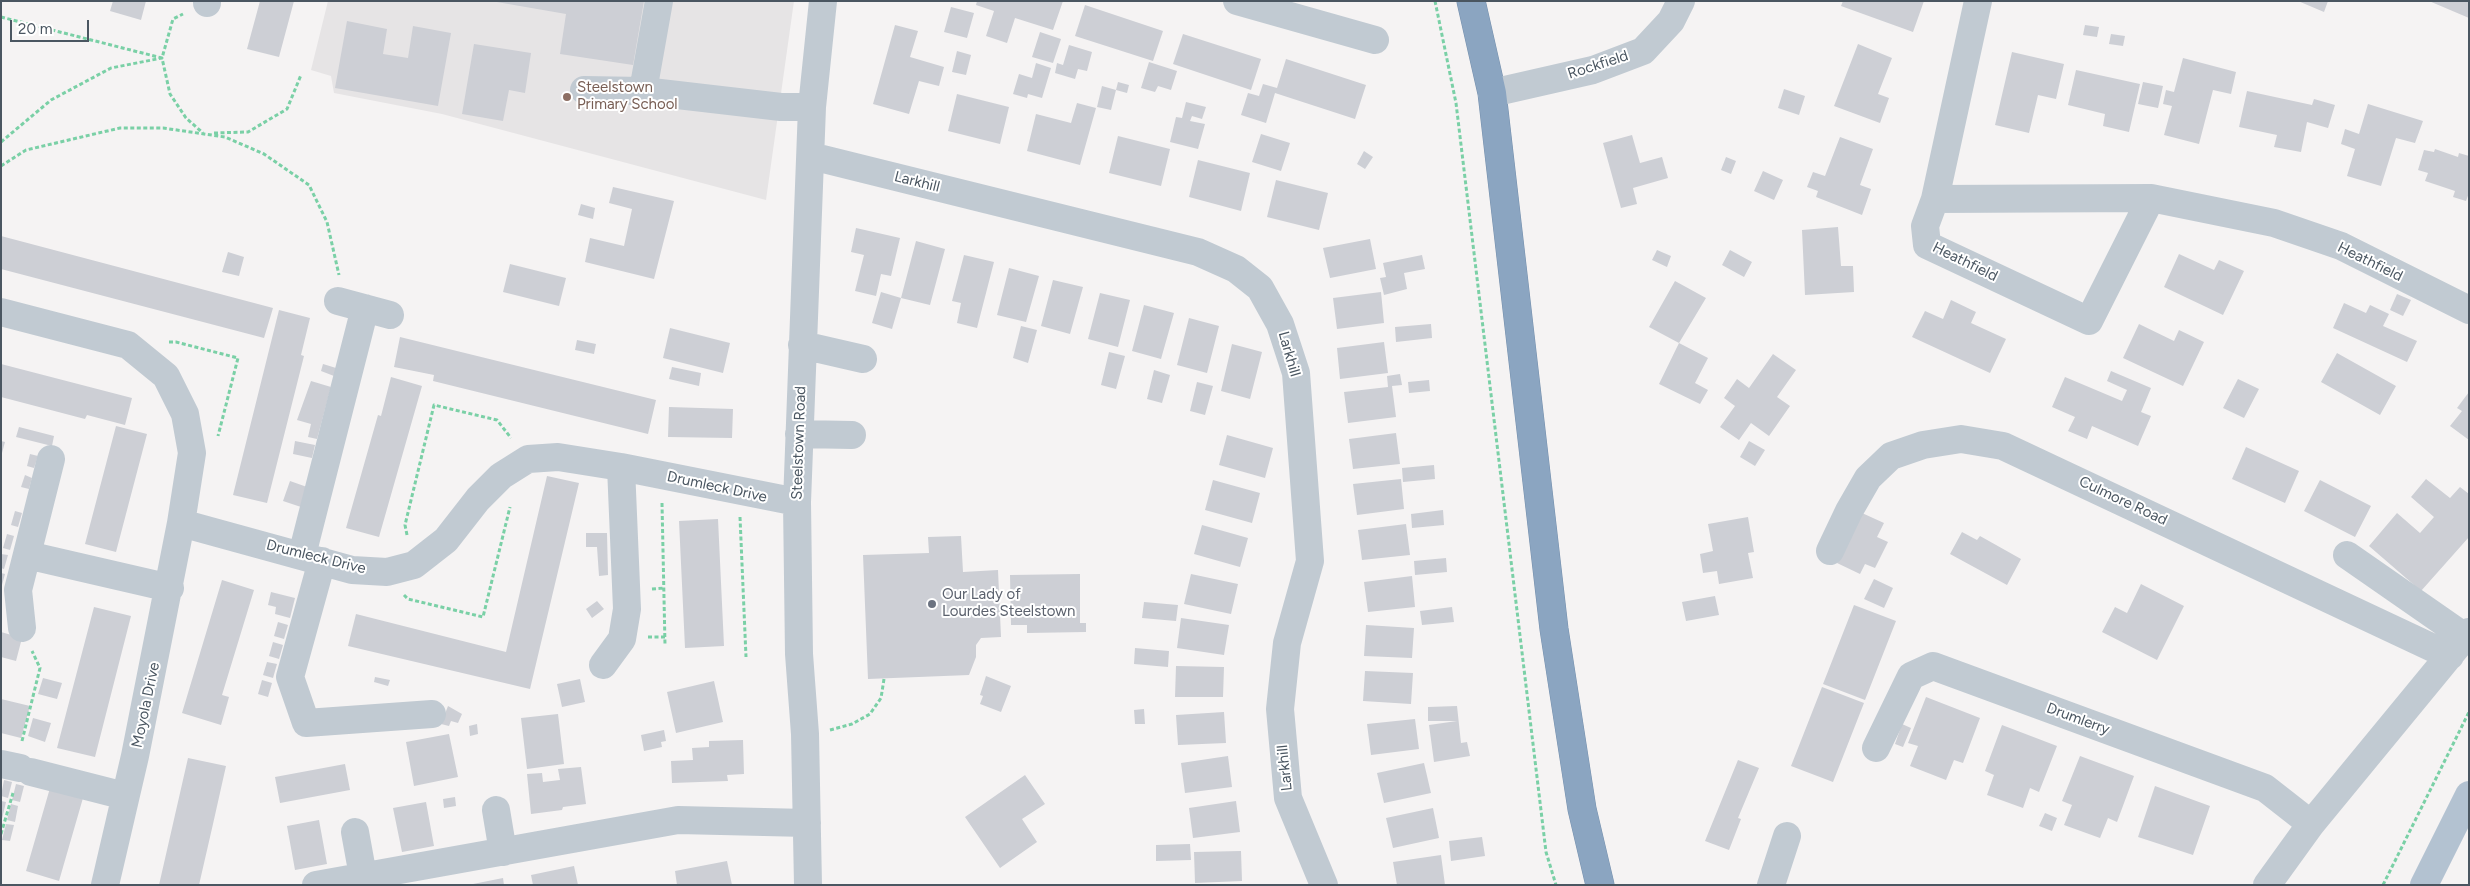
<!DOCTYPE html>
<html>
<head>
<meta charset="utf-8">
<style>
  body { margin:0 }
  #map { position:relative; width:2470px; height:886px; overflow:hidden; background:#f5f3f3; font-family:Figtree,sans-serif }
  canvas { display:block }
  .frame { position:absolute; inset:0; border:2px solid #4a5661; pointer-events:none }
  .scale { position:absolute; left:10px; top:20px; width:79px; height:22px; box-sizing:border-box; border:2px solid #4a5661; border-top:0; padding-left:6px; font-size:15px; line-height:18px; white-space:nowrap; color:#4a5661; -webkit-text-stroke:4px #fff; paint-order:stroke }
</style>
</head>
<body>
<div id="map">
<canvas width="2470" height="886"></canvas>
<div class="frame"></div>
<div class="scale">20 m</div>
</div>
<script>
const c = document.querySelector('canvas').getContext('2d');
c.lineJoin = 'round';
function paint(path, color) {
  c.fillStyle = color;
  c.fill(path, 'evenodd');
}
function toPath(rows) {
  const path = new Path2D();
  for (const r of rows) {
    path.moveTo(r[0], r[1]);
    for (let i = 2; i < r.length; i += 2) path.lineTo(r[i], r[i + 1]);
  }
  return path;
}
function trace(path, color, width, dash) {
  c.strokeStyle = color;
  c.lineWidth = width;
  c.lineCap = dash ? 'butt' : 'round';
  c.setLineDash(dash || []);
  c.stroke(path);
}
function write(font, color, halo, rows, align = 'center') {
  c.font = font + ' Figtree,sans-serif';
  c.lineWidth = 4;
  c.setLineDash([]);
  c.textBaseline = 'middle';
  c.strokeStyle = halo;
  c.fillStyle = color;
  for (const [text, x, y, turn = 0] of rows) {
    c.save();
    c.translate(x, y);
    c.rotate((+turn || 0) * Math.PI / 180);
    c.textAlign = isNaN(turn) ? turn : align;
    if (halo) c.strokeText(text, 0, 0);
    c.fillText(text, 0, 0);
    c.restore();
  }
}
const education = toPath([
  [328,1,794,1,766,200,442,114,334,93,331,76,311,70]
]);
const building = toPath([
  [113,1,146,1,141,20,110,11],
  [260,1,294,1,279,57,247,49],
  [491,1,644,1,633,65,560,54,566,14],
  [977,1,1063,1,1053,30,1015,18,1007,43,986,36,994,11,976,5],
  [1843,1,1924,1,1913,32,1841,6],
  [2298,1,2328,1,2324,12],
  [2429,1,2469,1,2469,18],
  [1085,5,1163,31,1153,61,1075,36],
  [951,7,974,13,967,38,944,32],
  [347,21,387,29,383,54,408,58,413,26,451,33,438,106,335,88],
  [895,25,918,31,910,57,944,67,939,86,919,81,909,114,873,104],
  [2085,25,2099,27,2097,37,2083,35],
  [1040,32,1061,39,1053,63,1032,57],
  [1183,34,1261,59,1251,90,1173,64],
  [2111,34,2125,36,2123,46,2109,44],
  [474,44,531,53,525,93,509,90,503,121,462,114],
  [1858,44,1892,58,1878,94,1889,98,1880,123,1834,106],
  [1069,45,1092,52,1087,71,1078,69,1075,79,1055,73,1057,63,1063,65],
  [957,51,971,55,966,75,952,72],
  [2012,52,2064,64,2056,99,2038,95,2029,133,1995,125],
  [2183,58,2236,72,2231,94,2213,90,2199,144,2164,135,2172,106,2163,104,2166,90,2174,92],
  [1286,59,1366,85,1355,119,1275,93,1266,123,1241,115,1248,93,1259,96,1263,84,1277,88],
  [1149,62,1177,71,1171,90,1158,86,1155,92,1141,88],
  [1036,63,1051,68,1042,98,1028,94,1027,98,1013,94,1019,74,1032,78],
  [2076,70,2140,84,2129,132,2103,126,2105,114,2068,105],
  [1118,82,1129,85,1127,93,1116,90,1111,110,1097,107,1102,86,1116,90],
  [2143,82,2163,86,2158,108,2138,104],
  [1784,89,1805,96,1799,115,1778,108],
  [2247,91,2312,105,2314,99,2335,105,2328,128,2307,122,2301,152,2274,147,2277,135,2239,127],
  [957,94,1009,107,1000,144,948,131],
  [1186,102,1206,107,1202,119,1192,116,1190,121,1205,124,1198,149,1170,142,1176,117,1182,118],
  [1077,103,1096,108,1080,165,1027,151,1036,114,1071,123],
  [2368,104,2423,121,2415,143,2396,138,2381,186,2347,176,2355,149,2341,144,2345,129,2359,134],
  [1261,134,1290,143,1281,171,1252,162],
  [1632,135,1640,163,1662,157,1668,178,1633,188,1637,204,1621,208,1603,143],
  [1118,136,1170,149,1161,186,1109,173],
  [1840,137,1873,149,1860,185,1871,189,1862,215,1816,197,1818,191,1807,187,1813,172,1825,176],
  [2435,149,2458,157,2459,153,2469,156,2469,193,2466,201,2453,197,2455,191,2425,181,2428,173,2418,170,2424,150,2434,152],
  [1364,151,1373,157,1365,169,1357,164],
  [1726,157,1736,161,1731,174,1721,170],
  [1198,160,1250,173,1241,211,1189,197],
  [1763,171,1783,180,1774,200,1754,191],
  [1276,180,1328,193,1319,230,1267,217],
  [613,187,674,201,654,279,585,262,590,238,624,246,632,209,609,203],
  [581,204,595,208,593,219,578,215],
  [1838,227,1841,266,1853,266,1854,292,1805,295,1802,230],
  [856,228,900,238,891,276,881,274,876,296,855,291,864,255,851,252],
  [1,236,273,308,264,338,1,269],
  [1370,239,1376,269,1330,278,1323,248],
  [916,241,945,249,930,305,901,298,892,329,872,323,881,292,901,298],
  [1657,250,1671,256,1667,267,1652,260],
  [1730,250,1752,262,1744,277,1722,265],
  [228,252,244,257,239,276,222,272],
  [2179,254,2214,270,2219,260,2244,271,2223,315,2164,287],
  [964,255,994,262,977,328,957,323,961,303,952,301],
  [1422,255,1425,269,1404,273,1407,289,1384,295,1380,278,1386,277,1383,263],
  [510,264,566,278,559,306,503,292],
  [1009,268,1039,276,1026,322,997,315],
  [1053,280,1083,287,1070,334,1041,326],
  [1675,281,1706,298,1679,343,1649,327],
  [1381,292,1384,323,1337,329,1333,298],
  [1100,293,1130,300,1118,347,1088,339],
  [2397,294,2411,300,2403,316,2390,310],
  [1951,300,1976,312,1971,323,2006,339,1990,373,1912,337,1925,311,1943,319],
  [2344,303,2366,313,2370,305,2389,314,2383,326,2417,341,2407,362,2333,328],
  [1144,305,1174,313,1161,359,1132,351],
  [279,310,310,318,301,355,304,356,267,503,233,495],
  [1189,318,1219,326,1207,373,1177,365],
  [1431,324,1432,338,1396,342,1395,327],
  [2139,324,2174,341,2179,330,2204,342,2183,386,2123,358],
  [1021,326,1037,330,1028,363,1013,358],
  [670,328,730,343,723,373,663,358],
  [400,337,656,400,648,434,433,381,434,375,394,367],
  [577,340,596,344,594,354,575,350],
  [1384,342,1388,373,1340,379,1337,348],
  [1679,343,1708,358,1695,383,1708,390,1700,404,1659,384],
  [1232,344,1262,352,1250,399,1221,391],
  [1109,352,1125,356,1116,389,1101,385],
  [2337,353,2396,386,2380,415,2321,382],
  [1773,354,1796,370,1777,397,1790,406,1769,436,1751,423,1739,440,1720,427,1735,406,1724,398,1737,379,1749,388],
  [1,364,132,398,125,425,87,415,85,419,1,397],
  [323,364,336,368,334,376,321,371],
  [672,367,701,373,699,386,669,379],
  [1154,370,1170,375,1162,403,1147,399],
  [2111,371,2151,388,2141,412,2151,416,2138,446,2092,426,2087,439,2068,431,2075,417,2052,407,2065,377,2122,401,2127,390,2107,381],
  [1400,374,1402,385,1392,386,1396,417,1348,423,1344,392,1388,387,1387,376],
  [391,377,422,386,379,537,346,528,378,415,381,416],
  [2238,379,2259,389,2244,418,2223,408],
  [1429,380,1430,391,1409,393,1408,382],
  [311,381,331,387,317,439,308,437,311,424,297,420],
  [1197,382,1213,386,1205,415,1190,411],
  [2469,392,2469,440,2450,426,2462,411,2457,408],
  [669,407,733,409,732,438,668,437],
  [116,426,147,434,116,552,85,544],
  [19,427,54,436,52,446,16,437],
  [1396,433,1400,464,1353,469,1349,439],
  [1227,435,1273,448,1265,478,1219,465],
  [1,441,5,442,2,453,1,453],
  [295,441,315,445,312,458,293,454],
  [1749,441,1765,450,1755,466,1740,457],
  [2246,447,2299,471,2285,503,2232,479],
  [30,454,38,456,34,468,27,466],
  [1434,465,1435,479,1403,482,1402,468],
  [25,475,32,478,29,489,21,487],
  [547,476,579,483,530,689,348,646,356,614,506,652],
  [1401,479,1404,509,1357,515,1353,484],
  [2426,479,2450,498,2460,487,2469,494,2469,537,2421,591,2369,546,2397,513,2420,533,2434,517,2411,497],
  [1213,480,1260,493,1252,523,1205,510],
  [2320,480,2371,506,2355,537,2304,511],
  [290,481,307,487,301,507,283,501],
  [1443,510,1444,525,1412,528,1411,514],
  [15,511,22,513,18,527,11,525],
  [1862,513,1884,523,1877,537,1888,542,1875,568,1865,564,1860,574,1837,563],
  [1748,517,1754,552,1748,553,1753,578,1719,584,1717,571,1703,573,1700,554,1713,551,1708,524],
  [718,519,724,646,685,648,679,521],
  [1406,524,1410,555,1362,560,1358,530],
  [1202,525,1248,538,1240,567,1194,554],
  [1962,532,1977,540,1980,536,2021,559,2007,585,1950,554],
  [586,533,607,533,608,575,599,576,597,547,586,547],
  [7,534,14,536,10,550,3,548],
  [961,536,963,572,998,570,1001,637,981,638,976,645,976,657,969,675,868,679,863,555,929,553,928,537],
  [1,554,8,555,4,569,1,568],
  [1446,558,1447,572,1415,575,1414,561],
  [1,573,5,574,2,585,1,585],
  [1080,574,1080,623,1086,623,1086,632,1027,633,1027,625,1011,625,1010,575],
  [1191,574,1238,584,1231,614,1184,604],
  [1412,576,1415,607,1368,612,1364,582],
  [1874,579,1893,588,1884,608,1864,599],
  [222,580,254,590,222,695,229,697,221,725,182,713],
  [2141,584,2184,606,2157,660,2102,632,2115,607,2127,613],
  [271,592,295,598,290,618,275,614,276,607,268,605],
  [1715,596,1719,615,1686,621,1682,602],
  [597,601,604,609,592,618,586,609],
  [1144,602,1178,605,1176,621,1142,618],
  [1854,605,1896,621,1865,700,1823,684],
  [94,607,131,616,95,757,57,748],
  [1452,607,1454,622,1422,625,1420,611],
  [1181,618,1229,625,1224,655,1177,648],
  [278,622,288,625,284,639,274,636],
  [1366,625,1414,628,1412,658,1364,656],
  [1,632,22,638,16,661,1,657],
  [273,642,283,645,279,659,269,656],
  [1135,648,1169,651,1168,667,1134,664],
  [267,662,277,664,273,678,263,675],
  [1176,666,1224,667,1223,697,1175,697],
  [1365,671,1413,673,1411,704,1363,701],
  [986,676,1011,686,1001,712,980,704,983,696,980,695],
  [375,677,390,680,388,686,374,682],
  [43,678,62,683,57,699,38,694],
  [580,679,585,702,562,707,557,684],
  [262,680,272,683,268,697,258,694],
  [714,681,723,722,676,733,667,692],
  [1822,687,1864,703,1833,782,1791,766],
  [1926,697,1980,718,1963,763,1954,760,1946,780,1910,766,1918,746,1908,743],
  [1,699,30,706,21,738,1,733],
  [448,706,462,714,458,723,451,721,449,726,441,724],
  [1457,706,1461,743,1467,742,1470,756,1434,762,1429,725,1457,721,1428,721,1428,707],
  [1144,709,1145,724,1135,724,1134,710],
  [1224,712,1226,743,1178,745,1176,715],
  [558,714,564,764,527,769,521,718],
  [33,718,51,723,45,742,28,736],
  [1415,719,1419,749,1371,755,1367,724],
  [477,724,478,734,470,736,469,726],
  [1902,724,1911,728,1903,747,1895,744],
  [2002,725,2057,746,2039,792,2030,788,2023,808,1987,795,1994,775,1985,771],
  [664,730,666,741,661,742,662,747,644,751,641,735],
  [449,734,458,777,414,786,406,742],
  [743,740,744,774,727,775,728,781,672,783,671,761,693,760,692,748,709,747,709,741],
  [1228,756,1232,787,1185,793,1181,763],
  [2080,756,2134,776,2117,822,2108,818,2100,838,2064,825,2072,805,2062,801],
  [188,758,226,766,213,824,199,885,159,885],
  [1738,760,1759,768,1738,818,1741,819,1729,850,1705,841],
  [1424,763,1431,793,1384,803,1377,773],
  [345,764,350,790,280,803,275,777],
  [581,767,586,804,563,807,562,810,531,814,527,774,542,773,543,782,560,780,558,769],
  [1025,775,1045,804,1022,819,1037,842,1000,868,965,817],
  [4,780,12,782,8,798,1,796],
  [16,784,24,786,20,802,12,800],
  [2155,786,2210,806,2193,855,2138,837],
  [50,788,83,798,59,881,26,871],
  [455,797,456,806,444,808,443,799],
  [1,801,6,802,2,819,1,819],
  [1236,801,1240,832,1193,838,1189,808],
  [426,802,434,846,402,852,393,808],
  [11,804,18,806,15,822,7,820],
  [1433,808,1439,838,1393,848,1386,818],
  [2045,813,2057,818,2052,831,2039,826],
  [319,820,327,864,295,870,287,826],
  [6,824,14,825,10,841,2,840],
  [1482,837,1485,856,1451,861,1449,841],
  [1190,844,1191,860,1156,861,1156,845],
  [1241,851,1242,881,1195,883,1194,852],
  [1441,855,1445,885,1397,885,1393,862],
  [727,861,732,885,677,885,675,871],
  [574,866,578,885,533,885,531,875],
  [503,878,504,885,474,885,473,884]
]);
const path = toPath([
  [1435,1,1456,103,1546,852,1556,885],
  [1,17,162,58,173,19,183,14],
  [214,133,248,132,287,109,301,75],
  [1,142,51,100,111,68,162,58,170,94,186,118,203,133],
  [1,166,26,150,120,128,163,128,225,137,264,154,309,185,327,222,339,275],
  [169,342,176,342,238,358,218,436],
  [662,503,665,645],
  [740,517,746,657],
  [407,535,405,525,434,405,497,420,511,438],
  [652,589,664,588],
  [404,595,408,599,483,617,510,507],
  [648,637,665,637],
  [830,730,852,724,870,714,881,698,884,679],
  [22,741,40,668,32,651],
  [1,834,13,793],
  [2383,885,2469,712]
]);
const minor = toPath([
  [1237,1,1375,40],
  [207,3,207,1],
  [584,90,643,91,781,107,812,107],
  [643,91,659,1],
  [1492,93,1593,70,1643,51,1671,21,1681,1],
  [811,156,1198,252,1236,269,1260,288,1280,324,1296,373,1310,561,1287,643,1280,709,1288,798,1324,885],
  [2151,198,2089,321,1927,245,1925,226,1935,199,2151,198,2274,223,2341,246,2469,310],
  [1935,199,1978,1],
  [338,301,390,315],
  [1,312,128,345,166,376,185,414,192,453,181,523,135,756,105,885],
  [802,345,863,359],
  [799,434,852,435],
  [181,523,352,570,387,572,414,565,446,540,478,499,501,476,528,459,558,457,621,467,797,502],
  [1830,551,1849,511,1868,478,1891,456,1923,445,1961,439,2003,446,2450,656],
  [27,555,170,588],
  [302,555,365,308],
  [2347,555,2465,637],
  [322,561,290,677,306,723,432,714],
  [22,628,18,590,51,459],
  [603,665,622,639,627,609,621,467],
  [1876,748,1911,676,1933,666,2265,788,2311,824],
  [1,764,20,768],
  [31,772,125,796],
  [496,810,503,852],
  [355,832,363,876],
  [316,885,678,820,807,823],
  [808,885,805,734,799,654,797,502,812,107,823,1],
  [1771,885,1787,836],
  [2267,885,2311,824,2469,632]
]);
const major = toPath([
  [2424,885,2469,795]
]);
const highway = toPath([
  [1471,1,1492,93,1554,629,1582,809,1600,885]
]);
const markers = [
  [567,97,5,"#8d6e63"],
  [932,604,5,"#6b7280"]
];
const streetNames = [
  ["Rockfield",1598,65,-18],
  ["Larkhill",917,182,14],
  ["Heathfield",1965,262,26],
  ["Heathfield",2370,262,26],
  ["Larkhill",1289,354,74],
  ["Steelstown Road",799,443,-88],
  ["Drumleck Drive",717,487,12],
  ["Culmore Road",2123,501,25],
  ["Drumleck Drive",316,557,14],
  ["Moyola Drive",146,705,-78],
  ["Drumlerry",2078,719,20],
  ["Larkhill",1285,768,-96]
];
const educationNames = [
  ["Steelstown",577,88],
  ["Primary School",577,105]
];
const worshipNames = [
  ["Our Lady of",942,595],
  ["Lourdes Steelstown",942,612]
];
paint(education, '#e6e4e5');
paint(building, '#cdcfd5');
trace(highway, '#7690ad', 29);
trace(path, '#7ad0a6', 3, [4, 2.5]);
trace(minor, '#c1cad2', 28);
trace(major, '#b3c2d1', 28);
trace(highway, '#8ba5c1', 28);
for (const [x, y, r, color] of markers) {
  const dot = new Path2D();
  dot.arc(x, y, r, 0, 2 * Math.PI);
  c.fillStyle = color;
  c.fill(dot);
  trace(dot, '#fff', 2);
}
write('15px', '#4a5661', '#fff', streetNames);
write('15px', '#785e54', '#fff', educationNames, 'left');
write('15px', '#5b616d', '#fff', worshipNames, 'left');
</script>
</body>
</html>
